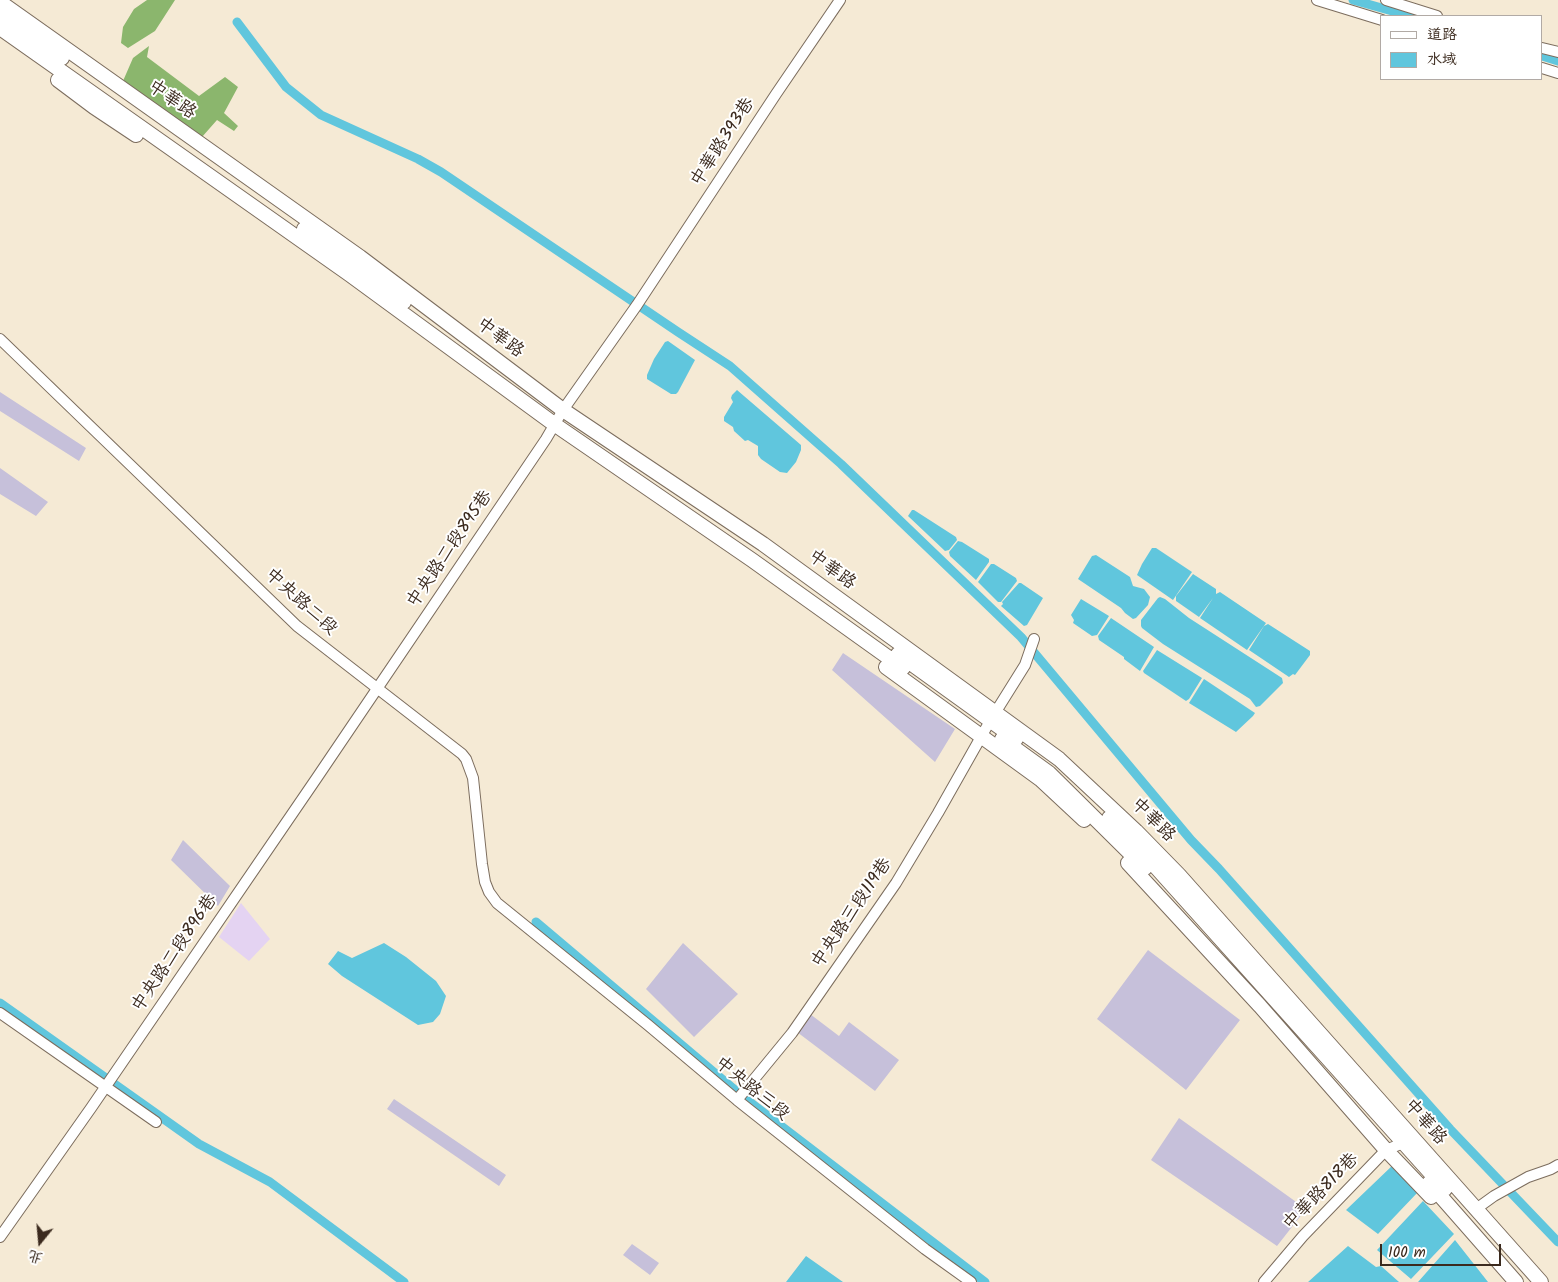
<!DOCTYPE html>
<html>
<head>
<meta charset="utf-8">
<style>
  body { margin:0 }
  #map { position:relative; width:1558px; height:1282px; overflow:hidden; background:#f5ead5; font-family:Kalam,"LXGW WenKai TC",sans-serif }
  canvas { display:block }
  .legend { position:absolute; left:1380px; top:15px; width:162px; height:65px; box-sizing:border-box; background:#fff; border:1px solid #b1aaa5; margin:0; padding:6px 9px; list-style:none; font-size:15px; color:#3b2a1e }
  .legend li { display:flex; align-items:center; gap:10px; height:25px }
  .legend b { width:25px; border:1px solid #b1aaa5 }
  .north { position:absolute; left:15px; top:1217px; width:50px; height:50px; -webkit-text-stroke:4px #fff; paint-order:stroke; rotate:197deg; font-size:14px; font-weight:700; line-height:20px; text-align:center; color:#3b2a1e }
  .north::after { content:''; display:block; margin:auto; width:18px; height:22px; background:#3b2a1e; clip-path:polygon(50% 0,100% 100%,50% 72%,0 100%) }
  .scale { position:absolute; left:1380px; top:1244px; width:121px; height:22px; box-sizing:border-box; border:2px solid #3b2a1e; border-top:0; padding-left:6px; font-size:15px; line-height:18px; white-space:nowrap; color:#3b2a1e; -webkit-text-stroke:4px #fff; paint-order:stroke }
</style>
</head>
<body>
<div id="map">
<canvas width="1558" height="1282"></canvas>
<ul class="legend">
<li><b style="height:6px;background:#fff"></b>道路</li>
<li><b style="height:14px;background:#60c6dd"></b>水域</li>
</ul>
<div class="north">北</div>
<div class="scale">100 m</div>
</div>
<script>
const c = document.querySelector('canvas').getContext('2d');
c.lineJoin = 'round';
function paint(path, color) {
  c.fillStyle = color;
  c.fill(path, 'evenodd');
}
function toPath(rows) {
  const path = new Path2D();
  for (const r of rows) {
    path.moveTo(r[0], r[1]);
    for (let i = 2; i < r.length; i += 2) path.lineTo(r[i], r[i + 1]);
  }
  return path;
}
function trace(path, color, width, dash) {
  c.strokeStyle = color;
  c.lineWidth = width;
  c.lineCap = dash ? 'butt' : 'round';
  c.setLineDash(dash || []);
  c.stroke(path);
}
function write(font, color, halo, rows, align = 'center') {
  c.font = font + ' Kalam,"LXGW WenKai TC",sans-serif';
  c.lineWidth = 4;
  c.setLineDash([]);
  c.textBaseline = 'middle';
  c.strokeStyle = halo;
  c.fillStyle = color;
  for (const [text, x, y, turn = 0] of rows) {
    c.save();
    c.translate(x, y);
    c.rotate((+turn || 0) * Math.PI / 180);
    c.textAlign = isNaN(turn) ? turn : align;
    if (halo) c.strokeText(text, 0, 0);
    c.fillText(text, 0, 0);
    c.restore();
  }
}
const built = toPath([
  [241,903,270,939,249,961,219,937]
]);
const industrial = toPath([
  [0,392,86,448,79,461,0,411],
  [0,468,48,502,36,516,0,494],
  [843,653,955,729,935,762,832,670],
  [183,840,230,886,218,906,171,860],
  [683,943,738,994,694,1037,646,989],
  [1148,950,1240,1020,1186,1090,1097,1019],
  [810,1014,839,1036,849,1022,899,1060,875,1091,797,1032],
  [394,1099,506,1175,499,1186,387,1109],
  [1179,1118,1306,1209,1277,1246,1151,1160],
  [632,1244,659,1263,650,1275,623,1255]
]);
const forest = toPath([
  [147,0,175,0,155,31,128,48,121,43,123,27,134,9],
  [149,46,147,57,199,96,225,77,238,87,224,113,238,126,234,131,217,120,202,137,123,81,133,58]
]);
const water = toPath([
  [668,341,695,360,678,392,676,394,671,394,647,379,647,375,654,359,665,342],
  [737,390,801,445,801,450,796,462,787,473,780,472,761,459,758,455,758,446,748,440,745,441,734,431,733,427,724,421,724,417,733,402,731,398,732,395],
  [912,510,914,510,956,537,957,540,949,550,945,551,908,516],
  [958,541,962,542,989,559,989,562,976,580,950,556,949,552],
  [1152,548,1156,548,1192,572,1173,600,1137,575,1142,564],
  [1096,555,1130,577,1133,586,1144,589,1150,597,1148,605,1136,618,1133,619,1125,613,1121,608,1078,579,1092,556],
  [991,564,994,564,1016,578,1017,581,1001,602,998,602,978,582],
  [1193,574,1216,589,1216,594,1220,592,1266,623,1247,650,1200,618,1213,598,1199,617,1176,601,1176,596],
  [1019,583,1021,583,1043,598,1027,625,1024,626,1001,606,1003,604,1002,602],
  [1160,597,1165,599,1189,618,1282,678,1283,683,1260,706,1256,707,1250,699,1163,644,1142,628,1141,626,1141,620,1158,598],
  [1081,599,1109,616,1097,635,1092,636,1073,623,1074,620,1071,615],
  [1111,618,1154,647,1140,671,1124,659,1124,657,1099,640,1098,636],
  [1268,624,1310,651,1310,655,1295,675,1293,674,1289,677,1249,650,1264,626],
  [1157,650,1202,678,1189,699,1186,701,1144,673,1143,671],
  [1204,679,1255,713,1253,716,1236,732,1189,703],
  [384,943,406,957,436,981,446,996,440,1014,433,1022,418,1025,342,976,328,964,338,951,352,958],
  [1394,1164,1418,1192,1378,1234,1346,1210],
  [1423,1201,1454,1234,1411,1279,1377,1250],
  [1455,1240,1488,1282,1418,1282],
  [1348,1246,1376,1267,1381,1266,1399,1282,1308,1282],
  [806,1256,843,1282,786,1282]
]);
const canal = toPath([
  [1353,0,1410,16],
  [237,22,286,87,321,115,418,159,441,172,678,332,730,366,841,464,1021,637,1191,840,1219,869,1450,1129,1558,1242],
  [1542,56,1558,61],
  [536,922,742,1096,985,1282],
  [0,1003,199,1144,270,1182,404,1282]
]);
const minor = toPath([
  [1317,0,1382,20],
  [1386,0,1437,16],
  [1542,48,1558,52],
  [1542,68,1558,73],
  [0,339,297,626,462,754,466,759,473,778,482,864,485,882,489,892,497,903,648,1025,737,1100,925,1249,971,1282],
  [0,1013,156,1122],
  [737,1100,792,1033,896,883,938,813,990,721,1025,665,1034,639],
  [1476,1209,1494,1196,1528,1177,1551,1169,1558,1165],
  [0,1237,91,1108,316,779,546,439,563,410,637,305,776,94,840,0],
  [1264,1282,1303,1236,1386,1150,1408,1141]
]);
const major = toPath([
  [0,2,360,257,563,410,763,544,1059,759,1136,831,1179,875,1541,1282],
  [0,14,62,58],
  [0,28,349,274,554,424,752,560,903,668],
  [58,80,94,107,136,135],
  [304,229,404,302],
  [898,654,1016,739],
  [886,667,1040,779,1084,820],
  [1002,739,1049,773,1145,868],
  [1109,818,1129,837,1172,885,1445,1189],
  [1128,863,1260,1006,1386,1150,1431,1197],
  [1429,1183,1516,1282]
]);
const streetNames = [
  ["中華路",171,101,35],
  ["中華路393巷",724,143,-57],
  ["中華路",499,339,37],
  ["中央路二段895巷",451,550,-56],
  ["中華路",831,571,36],
  ["中央路二段",300,603,42],
  ["中華路",1152,821,45],
  ["中央路三段119巷",853,914,-56],
  ["中央路二段896巷",176,954,-56],
  ["中央路三段",751,1090,39],
  ["中華路",1424,1123,49],
  ["中華路818巷",1322,1193,-46]
];
paint(built, '#e4d3f2');
paint(industrial, '#c6c0da');
paint(forest, '#8bb66d');
paint(water, '#60c6dd');
trace(canal, '#60c6dd', 9);
trace(minor, '#7c6d5e', 12);
trace(major, '#7c6d5e', 16);
trace(minor, '#fff', 10);
trace(major, '#fff', 14);
write('18px', '#3b2a1e', '#fff', streetNames);
</script>
</body>
</html>
